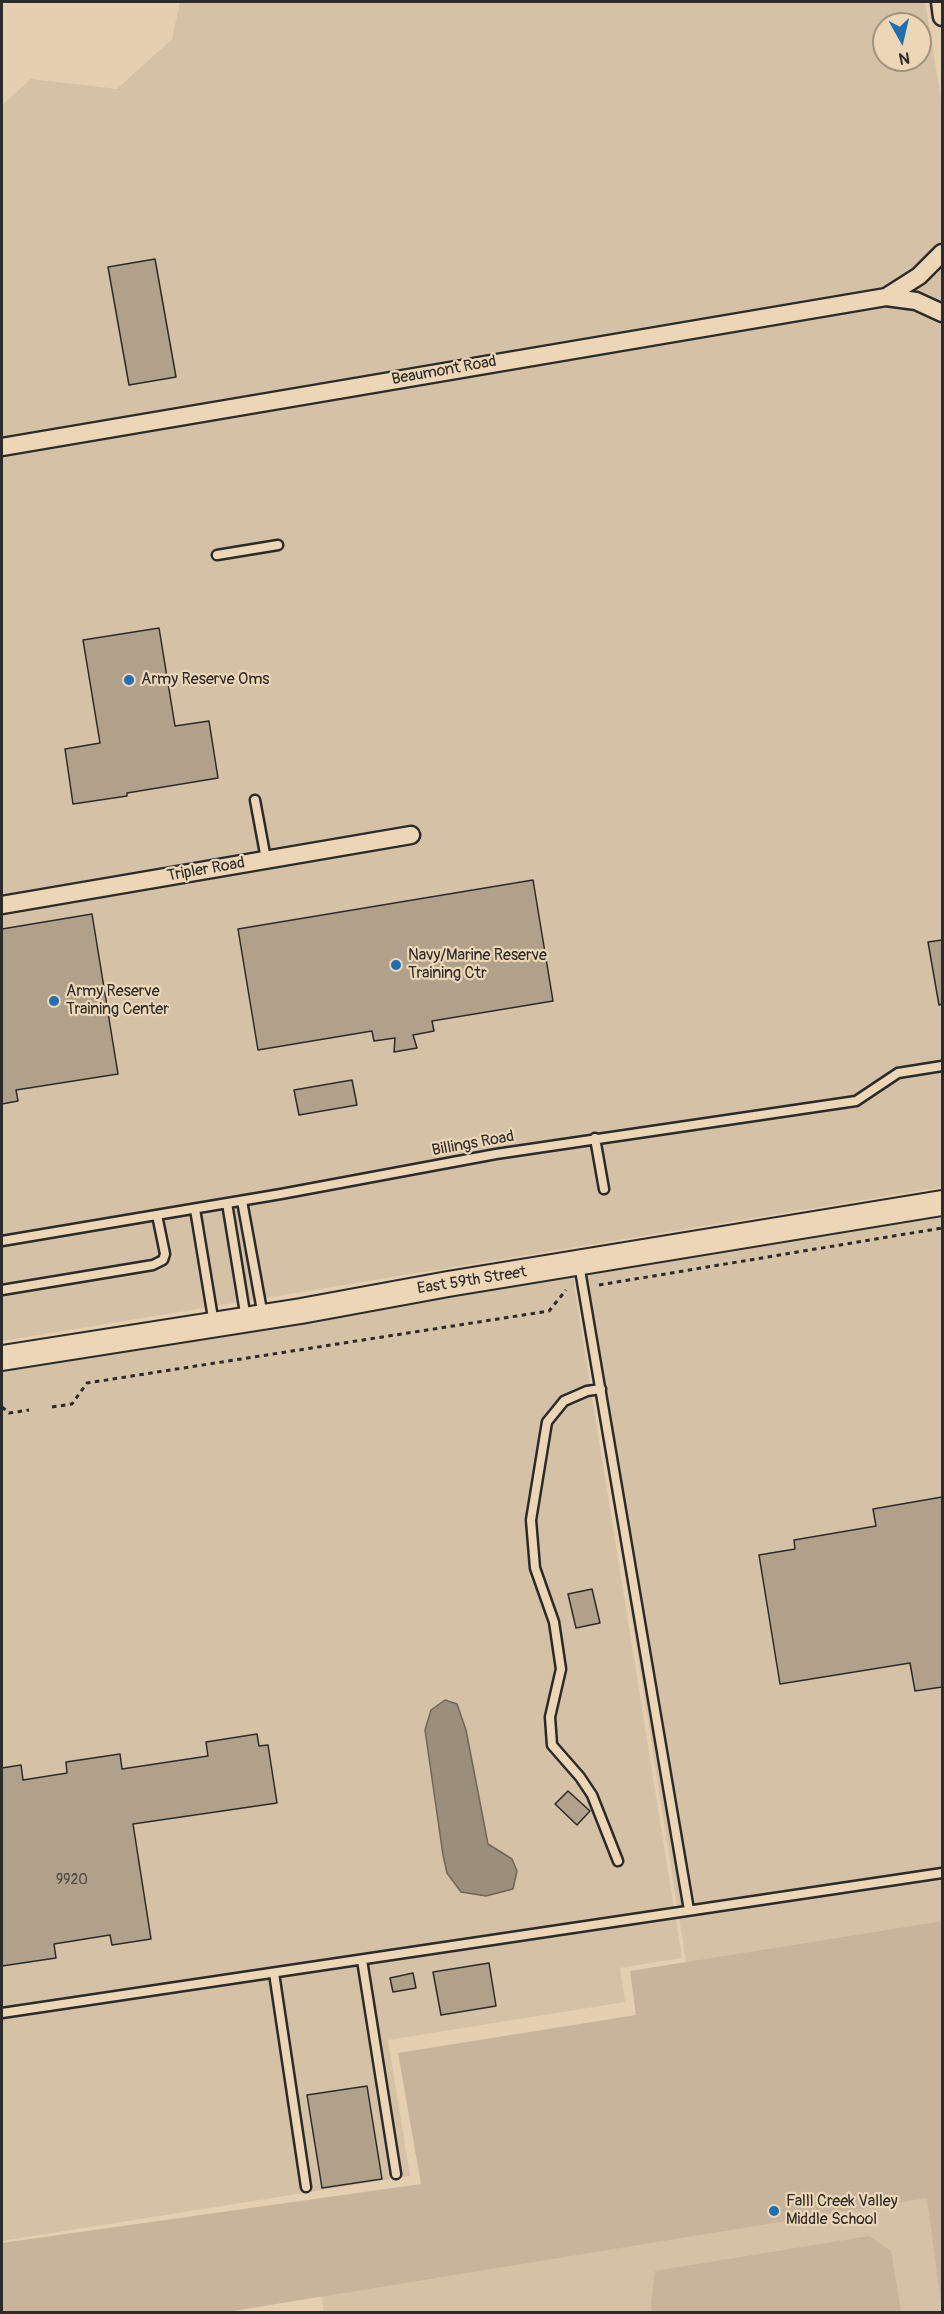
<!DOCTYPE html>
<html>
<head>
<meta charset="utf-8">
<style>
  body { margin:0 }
  #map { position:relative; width:944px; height:2314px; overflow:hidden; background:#e5cfb0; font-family:Pangolin,sans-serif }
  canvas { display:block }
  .frame { position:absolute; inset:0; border:3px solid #2b2b2b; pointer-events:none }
  .north { position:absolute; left:872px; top:12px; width:60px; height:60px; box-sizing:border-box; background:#edd6b6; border:2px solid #9f927e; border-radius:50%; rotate:172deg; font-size:16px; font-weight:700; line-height:24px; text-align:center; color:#2b2b2b }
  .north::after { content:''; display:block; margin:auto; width:21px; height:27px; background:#1f6fb2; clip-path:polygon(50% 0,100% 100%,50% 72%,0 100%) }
</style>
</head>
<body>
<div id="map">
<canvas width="944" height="2314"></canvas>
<div class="frame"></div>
<div class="north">N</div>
</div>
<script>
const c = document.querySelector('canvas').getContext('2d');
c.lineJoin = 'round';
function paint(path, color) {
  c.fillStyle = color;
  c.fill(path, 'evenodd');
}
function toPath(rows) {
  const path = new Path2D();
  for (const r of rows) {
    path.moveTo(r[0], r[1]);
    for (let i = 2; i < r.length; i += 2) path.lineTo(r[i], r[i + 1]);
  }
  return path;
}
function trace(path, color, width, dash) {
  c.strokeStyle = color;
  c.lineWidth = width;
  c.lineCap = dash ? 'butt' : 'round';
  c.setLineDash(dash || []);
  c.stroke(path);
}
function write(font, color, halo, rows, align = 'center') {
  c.font = font + ' Pangolin,sans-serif';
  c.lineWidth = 4.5;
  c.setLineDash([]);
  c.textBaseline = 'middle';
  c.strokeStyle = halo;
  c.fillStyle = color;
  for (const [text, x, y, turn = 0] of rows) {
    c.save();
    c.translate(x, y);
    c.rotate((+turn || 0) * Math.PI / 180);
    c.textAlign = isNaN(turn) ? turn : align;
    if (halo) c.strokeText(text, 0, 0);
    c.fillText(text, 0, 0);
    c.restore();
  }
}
const built = toPath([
  [180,2,925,2,942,105,942,1187,2,1341,2,105,31,79,117,89,172,39],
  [884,24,920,24,920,60,884,60],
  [942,1211,942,1921,686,1962,577,1270],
  [572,1272,682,1958,620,1968,625,2002,388,2040,410,2176,2,2241,2,1363],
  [923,2163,942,2312,324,2312,316,2260]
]);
const green = toPath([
  [942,1921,942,2312,927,2198,227,2312,2,2312,2,2243,421,2184,398,2053,636,2015,630,1971],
  [869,2236,891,2251,901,2312,652,2312,651,2305,655,2271]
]);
const water = toPath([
  [445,1700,457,1704,466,1730,488,1844,512,1859,517,1871,513,1889,486,1896,461,1892,447,1873,443,1855,425,1730,431,1710,445,1700]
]);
const building = toPath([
  [155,259,176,377,129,385,108,267,155,259],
  [159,628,175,726,209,721,218,778,127,793,127,796,73,804,65,749,100,743,83,640,159,628],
  [533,880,553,1001,432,1021,434,1031,413,1035,417,1048,394,1052,395,1038,374,1041,372,1031,258,1050,238,929,533,880],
  [92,914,118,1074,16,1090,18,1101,2,1104,2,929,92,914],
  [942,940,942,1004,939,1005,928,942,942,940],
  [352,1080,357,1105,299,1115,294,1090,352,1080],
  [942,1497,942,1687,915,1691,910,1663,780,1684,759,1555,795,1549,794,1540,876,1526,873,1509,942,1497],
  [592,1589,600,1623,576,1628,568,1594,592,1589],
  [257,1734,259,1746,268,1745,277,1803,133,1824,151,1939,112,1945,110,1935,54,1944,56,1958,2,1966,2,1768,21,1765,23,1780,67,1773,66,1762,120,1754,122,1769,208,1756,206,1742,257,1734],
  [568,1791,590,1811,577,1825,555,1804,568,1791],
  [489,1963,496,2006,441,2015,433,1972,489,1963],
  [413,1973,416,1988,393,1992,390,1978,413,1973],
  [367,2086,382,2179,322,2188,307,2095,367,2086]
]);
const path = toPath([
  [599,1285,942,1228],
  [2,1407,9,1413,29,1410],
  [52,1407,72,1404,87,1383,549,1311,566,1290]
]);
const lane = toPath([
  [217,555,278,545],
  [255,800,266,859],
  [595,1138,604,1189],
  [242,1201,263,1316],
  [227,1203,246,1319],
  [195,1209,214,1324],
  [2,1241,281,1194,496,1154,856,1101,898,1073,942,1066],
  [579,1264,689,1910],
  [2,1290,153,1265,163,1260,165,1254,157,1215],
  [601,1389,587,1391,564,1401,547,1422,531,1520,535,1568,554,1622,561,1669,550,1717,552,1745,580,1777,592,1795,618,1861],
  [362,1960,396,2174],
  [274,1973,306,2187],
  [2,2013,942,1873]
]);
const street = toPath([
  [940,2,942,17],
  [886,297,919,276,942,253],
  [2,447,886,297,916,301,942,313],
  [2,905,411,835]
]);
const secondary = toPath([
  [2,1358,301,1311,448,1284,942,1203]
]);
const markers = [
  [129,680,6,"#1f6fb2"],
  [396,965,6,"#1f6fb2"],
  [54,1001,6,"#1f6fb2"],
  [774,2211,6,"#1f6fb2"]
];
const numberNames = [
  ["9920",72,1880]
];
const streetNames = [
  ["Beaumont Road",444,371,-10],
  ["Tripler Road",206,870,-10],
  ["Billings Road",473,1144,-10],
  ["East 59th Street",472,1281,-9]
];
const poiNames = [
  ["Army Reserve Oms",141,680],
  ["Navy/Marine Reserve",408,956],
  ["Training Ctr",408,974],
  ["Army Reserve",66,992],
  ["Training Center",66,1010],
  ["Falll Creek Valley",786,2202],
  ["Middle School",786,2220]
];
paint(built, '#d5c1a5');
paint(green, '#c7b49b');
paint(water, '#9b8e7b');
trace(water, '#6e665b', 1.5);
paint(building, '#b1a18b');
trace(building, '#2b2b2b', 1.5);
trace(lane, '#2b2b2b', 13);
trace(street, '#2b2b2b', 21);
trace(secondary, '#2b2b2b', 28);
trace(path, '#2b2b2b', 3, [4.5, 4.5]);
trace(lane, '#edd6b6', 8);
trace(street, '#edd6b6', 16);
trace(secondary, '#edd6b6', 24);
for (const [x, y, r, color] of markers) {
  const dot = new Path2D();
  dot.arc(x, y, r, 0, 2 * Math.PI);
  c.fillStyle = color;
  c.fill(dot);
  trace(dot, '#edd6b6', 2);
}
write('14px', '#4c4843', null, numberNames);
write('16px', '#2b2b2b', '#edd6b6', streetNames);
write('16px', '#2b2b2b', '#edd6b6', poiNames, 'left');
</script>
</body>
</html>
